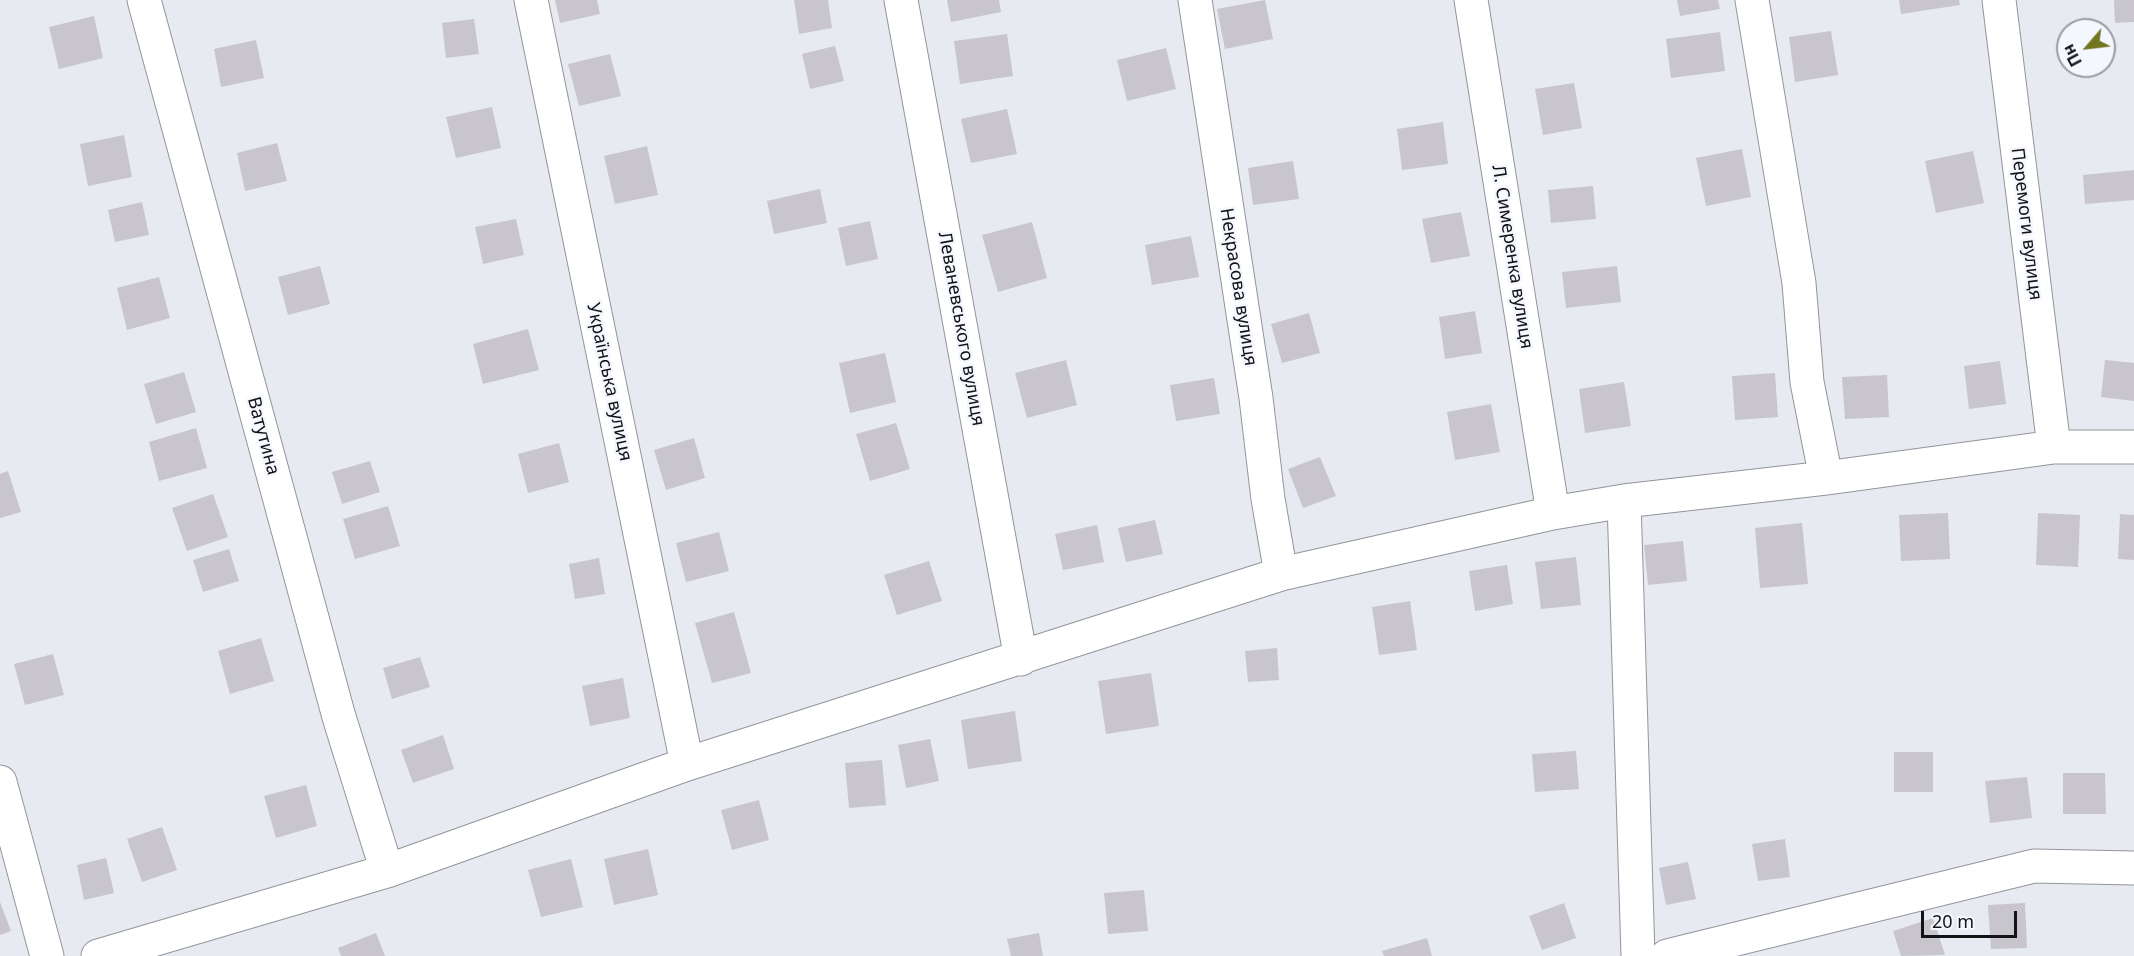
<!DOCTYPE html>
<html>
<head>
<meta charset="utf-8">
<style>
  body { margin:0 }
  #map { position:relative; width:2134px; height:956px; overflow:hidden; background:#e7eaf0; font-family:"Noto Sans",sans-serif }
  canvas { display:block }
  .north { position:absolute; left:2056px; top:18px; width:60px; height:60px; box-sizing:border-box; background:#f4f7fe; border:2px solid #9a9ca1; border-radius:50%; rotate:242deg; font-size:16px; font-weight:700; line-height:24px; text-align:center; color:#121315 }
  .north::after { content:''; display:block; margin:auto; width:21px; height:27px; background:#72761e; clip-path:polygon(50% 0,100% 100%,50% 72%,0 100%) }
  .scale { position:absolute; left:1921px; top:911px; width:96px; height:27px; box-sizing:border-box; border:3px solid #121315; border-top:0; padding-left:8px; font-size:18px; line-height:21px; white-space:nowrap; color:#121315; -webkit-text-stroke:4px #f4f7fe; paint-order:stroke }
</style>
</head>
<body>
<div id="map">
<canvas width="2134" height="956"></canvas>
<div class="north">Пн</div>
<div class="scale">20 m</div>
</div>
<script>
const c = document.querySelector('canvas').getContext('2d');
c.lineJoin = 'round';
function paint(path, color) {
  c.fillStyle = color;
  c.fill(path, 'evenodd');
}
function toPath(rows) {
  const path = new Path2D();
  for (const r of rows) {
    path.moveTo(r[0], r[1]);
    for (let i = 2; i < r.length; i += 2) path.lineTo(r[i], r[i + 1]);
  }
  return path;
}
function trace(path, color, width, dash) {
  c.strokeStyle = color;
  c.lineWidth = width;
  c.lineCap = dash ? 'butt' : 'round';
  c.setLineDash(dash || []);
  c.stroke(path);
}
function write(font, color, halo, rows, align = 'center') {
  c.font = font + ' "Noto Sans",sans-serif';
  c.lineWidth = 5;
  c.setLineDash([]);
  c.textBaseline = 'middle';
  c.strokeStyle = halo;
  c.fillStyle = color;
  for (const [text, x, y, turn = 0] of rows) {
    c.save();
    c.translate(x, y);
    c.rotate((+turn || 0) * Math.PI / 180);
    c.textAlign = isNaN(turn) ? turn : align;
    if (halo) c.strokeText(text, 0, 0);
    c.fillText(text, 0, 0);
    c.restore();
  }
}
const building = toPath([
  [555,0,597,0,600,14,560,23],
  [794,0,828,0,832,28,799,34],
  [947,0,999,0,1001,12,951,22],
  [1265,0,1273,39,1225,49,1217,9],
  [1677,0,1718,0,1720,9,1680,16],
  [1899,0,1959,0,1960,5,1901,14],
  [2114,0,2134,0,2134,22,2115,23],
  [94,16,103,58,59,69,49,27],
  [474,19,479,54,446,58,442,23],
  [1831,31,1838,75,1795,82,1789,37],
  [1720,32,1725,71,1671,78,1666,39],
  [1007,34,1013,76,960,84,954,41],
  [256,40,264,78,221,87,214,49],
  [835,46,844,81,810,89,802,54],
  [1166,48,1176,89,1127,101,1117,60],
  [610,54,621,96,579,106,568,64],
  [1574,83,1582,128,1543,135,1535,89],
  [492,107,501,148,456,158,446,117],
  [1007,109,1017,154,971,163,961,119],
  [1443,122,1448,164,1402,170,1397,129],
  [124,135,132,177,88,186,80,144],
  [277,143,287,181,245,191,237,153],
  [647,146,658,195,615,204,604,156],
  [1742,149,1751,197,1706,206,1696,158],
  [1973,151,1984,203,1936,213,1925,161],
  [1293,161,1299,199,1253,205,1248,168],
  [2134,170,2134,200,2085,204,2083,175],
  [1593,186,1596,219,1551,223,1548,190],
  [820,189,827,223,774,234,767,201],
  [142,202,149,235,115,242,108,210],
  [1461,212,1470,256,1431,263,1422,219],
  [516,219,524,255,483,264,475,227],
  [870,221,878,259,846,266,838,228],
  [1032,222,1047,278,998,292,982,235],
  [1191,236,1199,277,1152,285,1145,245],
  [320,266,330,304,288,315,278,277],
  [1617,266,1621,302,1566,308,1562,272],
  [159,277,170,318,127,330,117,288],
  [1475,311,1482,353,1445,359,1439,317],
  [1309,313,1320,353,1282,363,1271,324],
  [528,329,539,370,483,384,473,344],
  [885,353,896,402,850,413,839,363],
  [1066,360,1077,405,1027,418,1015,373],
  [2105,360,2134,363,2134,401,2101,397],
  [2000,361,2006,404,1969,409,1964,366],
  [184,372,196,412,156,424,144,384],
  [1775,373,1778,417,1735,420,1732,376],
  [1887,375,1889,417,1845,419,1842,377],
  [1214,378,1220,414,1176,421,1170,385],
  [1624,382,1631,426,1585,433,1579,389],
  [1491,404,1500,452,1455,460,1447,412],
  [896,423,910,469,870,481,856,434],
  [196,428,207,468,159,481,149,442],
  [694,438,705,478,666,490,654,450],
  [559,443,569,482,528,493,518,454],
  [1320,457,1336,496,1303,508,1288,469],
  [370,461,380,492,342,504,332,472],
  [8,471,21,512,0,518,0,474],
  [213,494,228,537,187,551,172,508],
  [388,506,400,546,355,559,343,519],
  [1948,513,1950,559,1901,561,1899,515],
  [2038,513,2080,515,2078,567,2036,565],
  [2120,514,2134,515,2134,560,2118,559],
  [1155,520,1163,554,1126,562,1118,528],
  [1802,523,1808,584,1760,588,1755,528],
  [1097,525,1104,562,1063,570,1055,534],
  [719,532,729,571,686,582,676,543],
  [1683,541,1687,581,1648,585,1644,545],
  [229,549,239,581,203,592,193,560],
  [1576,557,1581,605,1541,609,1535,562],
  [599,558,605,594,575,599,569,564],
  [929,561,942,601,897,615,884,575],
  [1507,565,1513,604,1475,611,1469,571],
  [1410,601,1417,650,1379,655,1372,607],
  [734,612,751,673,712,683,695,623],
  [261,638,274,681,230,694,218,651],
  [1277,648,1279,680,1248,682,1245,651],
  [53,654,64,695,25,705,14,664],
  [420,657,430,687,392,699,383,668],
  [1151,673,1159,726,1106,734,1098,681],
  [623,678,630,718,590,726,582,686],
  [1015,711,1022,761,968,769,961,720],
  [443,735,454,769,413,783,401,750],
  [930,739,939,781,906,788,898,745],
  [1576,751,1579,789,1535,792,1532,754],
  [1894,752,1933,752,1933,792,1894,792],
  [882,760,886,805,849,808,845,763],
  [2063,773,2105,773,2106,814,2063,814],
  [2027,777,2032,818,1990,823,1985,781],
  [306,785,317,826,276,838,264,796],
  [759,800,769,840,732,850,721,810],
  [162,827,177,870,142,882,127,839],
  [1785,839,1790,877,1758,881,1752,844],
  [648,849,658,895,614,905,604,859],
  [106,858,114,893,84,900,77,865],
  [571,859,583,907,541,917,528,870],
  [1688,862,1696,899,1666,905,1659,868],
  [1144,890,1148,931,1108,934,1104,893],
  [0,902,11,931,0,935],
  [1564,903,1576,938,1542,950,1529,916],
  [2025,903,2027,948,1991,949,1988,905],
  [1933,918,1945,955,1901,956,1893,931],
  [376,933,385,956,341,956,338,948],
  [1039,933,1043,956,1011,956,1007,939],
  [1427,938,1432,956,1384,956,1382,951]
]);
const minor = toPath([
  [144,0,339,717,387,871],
  [531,0,687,764],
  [901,0,1021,659],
  [1195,0,1256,398,1268,499,1281,574],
  [1471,0,1553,513],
  [1752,0,1799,283,1807,382,1826,478],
  [1999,0,2054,447],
  [1624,501,1638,956],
  [0,782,47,956],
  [98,956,387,871,687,764,1281,574,1553,513,1624,501,1826,478,2054,447,2134,447],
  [1667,956,2034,866,2134,868]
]);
const streetNames = [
  ["Перемоги вулиця",2026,224,83],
  ["Л. Симеренка вулиця",1512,257,81],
  ["Некрасова вулиця",1238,287,81],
  ["Леваневського вулиця",961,329,80],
  ["Українська вулиця",609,382,78],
  ["Ватутина",263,436,75]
];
paint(building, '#c8c6cc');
trace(minor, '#93959c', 35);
trace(minor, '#fff', 33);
write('18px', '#121315', '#f4f7fe', streetNames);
</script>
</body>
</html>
